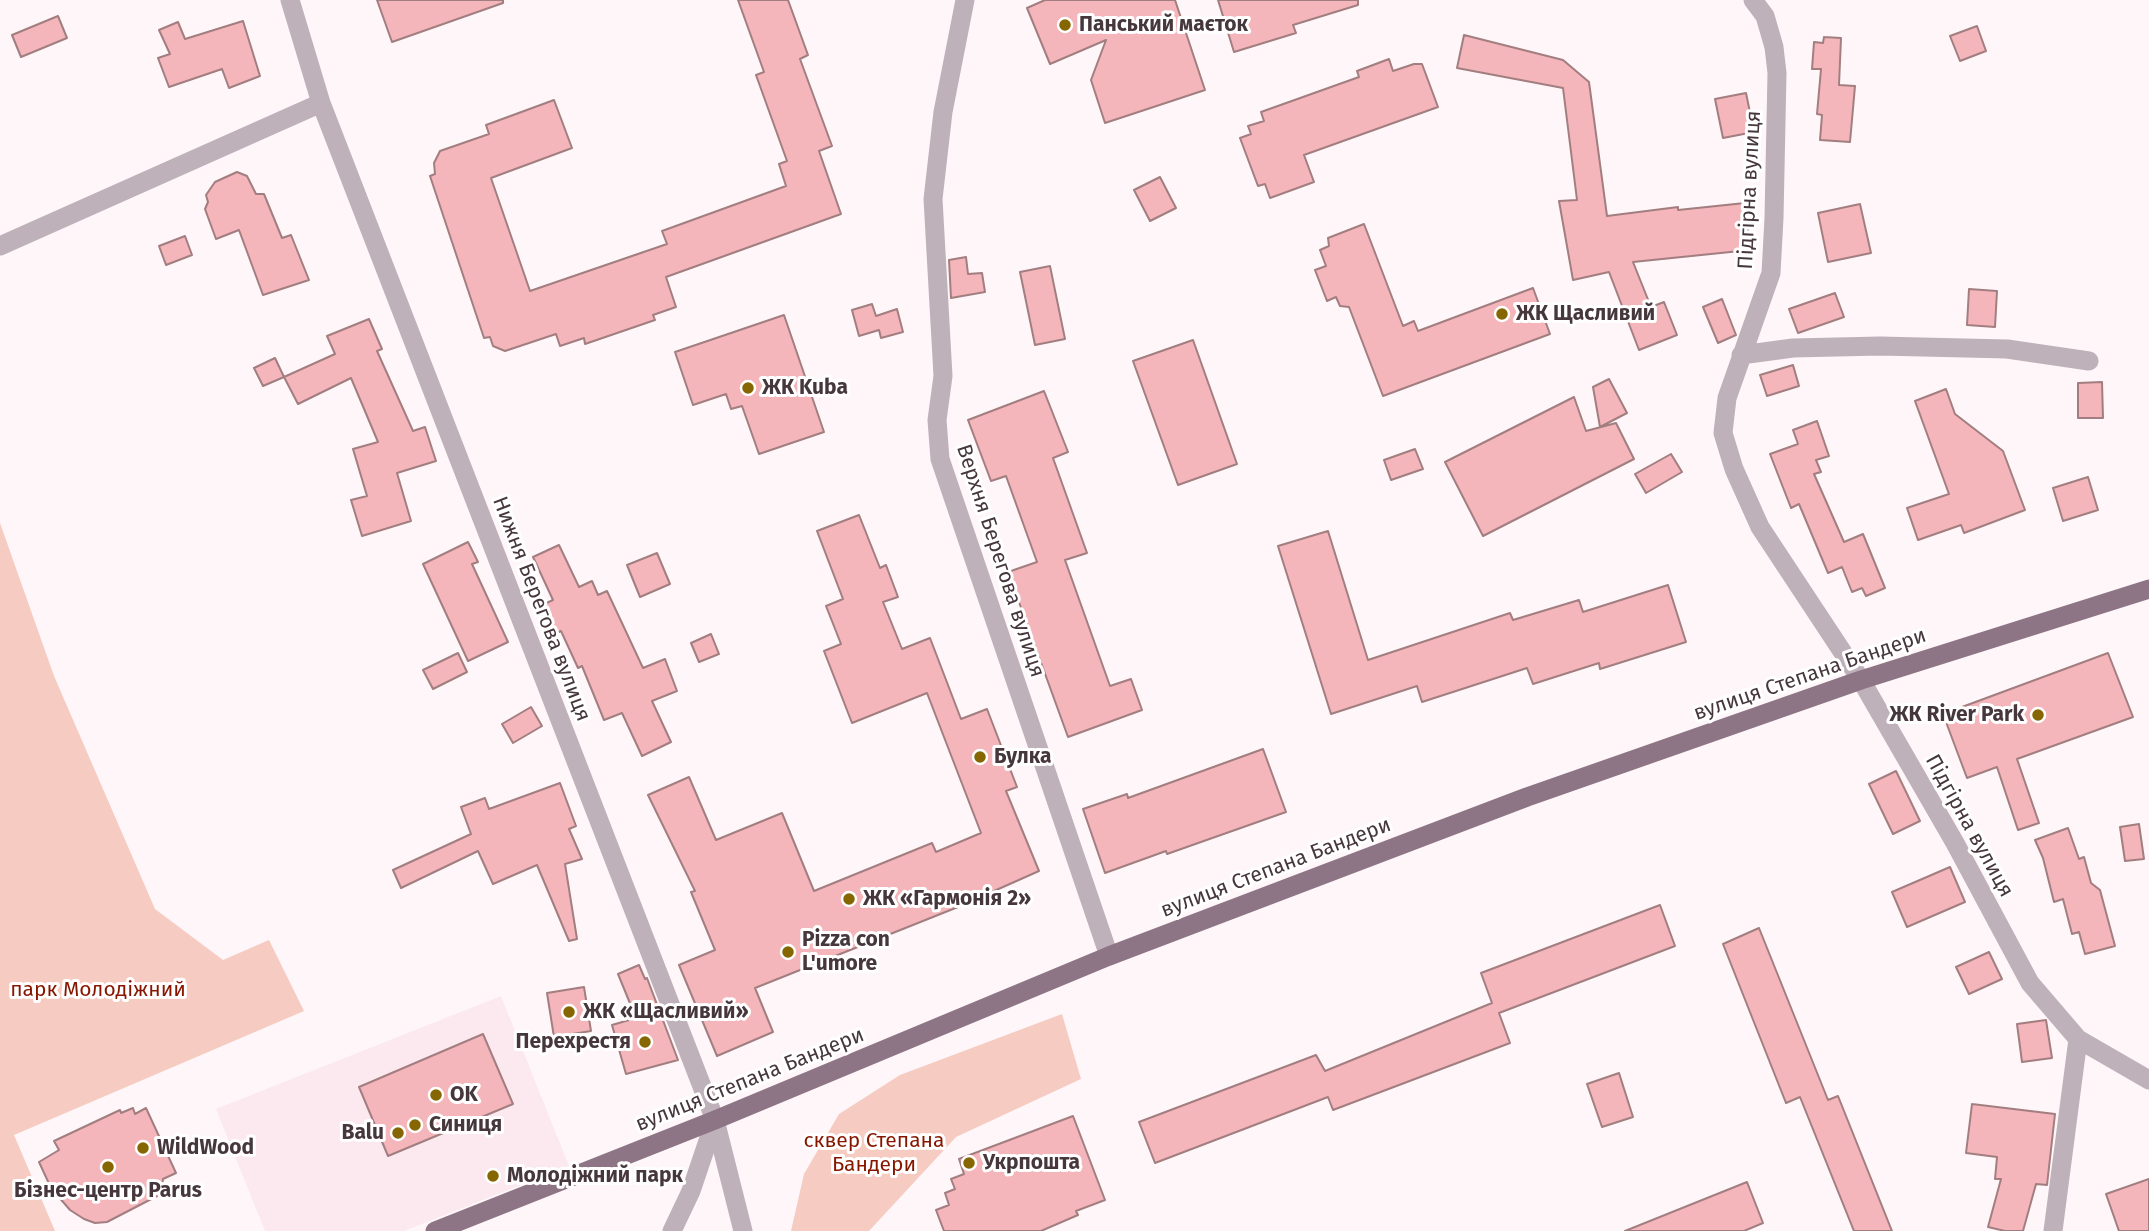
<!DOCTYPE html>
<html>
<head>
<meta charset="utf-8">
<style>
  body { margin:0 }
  canvas { display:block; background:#fef6f8 }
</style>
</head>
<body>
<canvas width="2149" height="1231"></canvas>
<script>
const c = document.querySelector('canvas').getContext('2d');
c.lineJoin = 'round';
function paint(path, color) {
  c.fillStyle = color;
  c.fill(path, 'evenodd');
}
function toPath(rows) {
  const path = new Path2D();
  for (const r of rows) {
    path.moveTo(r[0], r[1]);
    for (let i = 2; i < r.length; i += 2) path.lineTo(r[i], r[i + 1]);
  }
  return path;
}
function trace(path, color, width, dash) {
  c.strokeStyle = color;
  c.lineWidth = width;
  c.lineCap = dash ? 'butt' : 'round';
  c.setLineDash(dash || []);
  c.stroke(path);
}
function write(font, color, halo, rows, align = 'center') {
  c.font = font + ' "Fira Sans",sans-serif';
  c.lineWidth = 6;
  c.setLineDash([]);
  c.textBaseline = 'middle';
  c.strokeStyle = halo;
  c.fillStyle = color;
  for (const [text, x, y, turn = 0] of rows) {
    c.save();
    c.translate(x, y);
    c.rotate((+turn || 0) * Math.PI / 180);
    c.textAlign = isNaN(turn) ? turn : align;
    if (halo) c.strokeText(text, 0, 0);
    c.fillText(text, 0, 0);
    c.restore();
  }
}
const built = toPath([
  [501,996,569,1166,404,1231,265,1231,216,1109]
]);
const green = toPath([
  [0,523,54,676,155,909,223,960,269,940,304,1011,14,1135,55,1231,0,1231],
  [1062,1014,1081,1079,956,1137,869,1231,791,1231,804,1174,839,1114,900,1075]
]);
const building = toPath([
  [377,0,503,0,503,3,392,42,377,0],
  [738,0,788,0,808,55,800,59,832,146,819,151,841,214,666,277,676,307,653,315,655,320,585,344,584,338,560,346,556,334,505,351,493,346,490,337,484,338,430,176,435,174,434,163,440,151,489,134,486,125,554,100,572,148,491,178,530,291,667,244,662,231,786,186,779,164,787,161,756,75,764,72,738,0],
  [1045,0,1175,0,1205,90,1105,123,1091,80,1106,40,1050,64,1027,8,1045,0],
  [1218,0,1358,0,1358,5,1293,25,1296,33,1234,52,1218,0],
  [58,16,67,38,21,57,12,35,58,16],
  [243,21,260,76,229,88,222,69,169,87,158,58,170,54,159,30,178,22,185,39,243,21],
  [1977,26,1986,51,1960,61,1950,36,1977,26],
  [1464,35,1563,60,1589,82,1607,216,1678,207,1678,210,1745,203,1750,250,1633,262,1651,307,1664,302,1677,335,1639,350,1609,272,1573,280,1559,201,1577,200,1563,88,1457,68,1464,35],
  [1824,37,1841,38,1839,85,1855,86,1850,142,1820,140,1822,115,1817,114,1821,69,1812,69,1814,42,1823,43,1824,37],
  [1389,59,1393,71,1414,64,1422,64,1438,107,1304,155,1314,182,1270,198,1265,184,1258,186,1240,138,1251,134,1248,126,1264,121,1261,112,1359,77,1357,71,1389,59],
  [1746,93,1754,132,1723,138,1715,99,1746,93],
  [237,172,247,176,256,194,264,194,282,238,291,235,309,280,263,295,239,230,216,239,205,209,208,202,206,195,215,182,237,172],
  [1160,177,1176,208,1150,221,1134,190,1160,177],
  [1860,204,1871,253,1828,262,1818,213,1860,204],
  [1364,224,1403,326,1414,321,1418,331,1533,288,1550,334,1383,396,1349,307,1340,306,1336,297,1327,301,1315,270,1326,266,1320,250,1329,246,1328,238,1364,224],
  [185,236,192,255,166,265,159,246,185,236],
  [966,257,968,274,982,273,985,292,951,298,949,260,966,257],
  [1050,266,1065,339,1035,345,1020,272,1050,266],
  [1969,289,1997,291,1995,327,1967,325,1969,289],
  [1835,293,1844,317,1798,333,1789,309,1835,293],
  [1722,299,1736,335,1718,343,1703,307,1722,299],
  [872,304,876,316,897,309,903,332,881,338,879,330,859,336,852,310,872,304],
  [784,315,824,432,759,454,742,406,731,409,726,394,693,405,675,352,784,315],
  [369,319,382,349,377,351,413,431,425,427,436,461,397,473,411,521,362,536,351,500,367,496,353,449,378,442,351,378,298,404,284,377,335,354,327,336,369,319],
  [1193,340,1237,464,1178,485,1133,361,1193,340],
  [275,358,284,377,263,386,254,368,275,358],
  [1793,365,1799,386,1767,396,1760,375,1793,365],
  [1609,379,1627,413,1600,427,1593,387,1609,379],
  [2102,382,2103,418,2078,418,2078,383,2102,382],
  [1946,389,1955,414,2003,451,2025,510,1964,533,1961,525,1918,540,1907,508,1949,494,1915,401,1946,389],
  [1044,391,1068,452,1053,458,1087,553,1065,560,1110,686,1131,679,1142,710,1068,737,1008,572,1037,562,1006,476,991,481,968,420,1044,391],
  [1574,397,1586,431,1616,423,1634,459,1483,536,1445,462,1574,397],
  [1817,421,1829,456,1816,460,1821,472,1814,474,1844,542,1863,534,1885,588,1866,596,1862,588,1852,592,1842,567,1828,573,1799,504,1791,508,1770,454,1798,444,1793,430,1817,421],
  [1415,449,1423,469,1391,480,1384,460,1415,449],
  [1671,454,1682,472,1646,493,1635,474,1671,454],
  [2088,477,2098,510,2063,521,2053,488,2088,477],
  [859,515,880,568,886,565,898,597,883,602,902,649,930,638,961,719,987,709,1017,787,1006,791,1039,871,958,907,755,988,773,1032,717,1056,679,965,715,950,691,892,695,891,648,795,689,777,716,840,782,813,814,891,932,843,936,852,981,833,927,693,852,723,824,651,841,644,826,606,843,599,817,531,859,515],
  [1328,531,1368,660,1510,613,1513,620,1579,600,1583,612,1668,585,1686,642,1600,669,1599,663,1533,684,1527,668,1422,702,1417,686,1331,714,1278,546,1328,531],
  [468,542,478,562,472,564,508,642,468,661,423,564,468,542],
  [559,545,579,587,592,581,598,595,607,591,643,668,665,659,677,691,652,701,671,742,642,756,622,713,604,720,582,666,578,668,561,631,552,635,540,606,553,600,533,557,559,545],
  [657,553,670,584,640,597,627,565,657,553],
  [711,634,719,654,699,662,691,643,711,634],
  [458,653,467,672,433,689,423,670,458,653],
  [2108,653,2133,717,2017,759,2039,823,2018,830,1997,767,1967,778,1943,714,2108,653],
  [531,707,542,726,513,743,502,724,531,707],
  [1263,749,1286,812,1167,854,1166,851,1105,873,1083,809,1127,794,1128,798,1263,749],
  [1896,771,1920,821,1893,834,1869,784,1896,771],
  [560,783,576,826,569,829,582,859,565,864,577,939,569,941,537,865,493,884,478,851,401,888,393,870,471,834,461,807,485,798,489,809,560,783],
  [2139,824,2144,859,2125,861,2120,827,2139,824],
  [2068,828,2079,859,2084,857,2091,883,2100,890,2115,946,2085,954,2079,932,2072,934,2063,899,2054,902,2043,858,2035,840,2068,828],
  [1950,867,1965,902,1907,927,1892,892,1950,867],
  [1660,905,1675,946,1499,1013,1510,1043,1333,1110,1328,1097,1155,1163,1139,1122,1316,1055,1325,1071,1492,1003,1481,973,1660,905],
  [1759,928,1828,1100,1838,1096,1892,1231,1854,1231,1800,1097,1786,1103,1723,944,1759,928],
  [1989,952,2002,979,1969,994,1956,967,1989,952],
  [639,965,645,979,647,978,678,1060,626,1074,612,1025,636,1018,618,974,639,965],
  [584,987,591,1031,554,1037,547,993,584,987],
  [2046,1020,2052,1058,2022,1062,2017,1024,2046,1020],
  [483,1034,513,1104,388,1156,359,1087,483,1034],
  [1619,1073,1633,1117,1602,1127,1587,1084,1619,1073],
  [1972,1104,2055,1114,2047,1185,2036,1184,2023,1231,2005,1231,1988,1227,2001,1179,1995,1179,1997,1157,1966,1153,1972,1104],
  [133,1108,135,1114,146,1108,176,1173,163,1179,161,1194,107,1222,95,1223,84,1219,70,1210,51,1188,39,1162,59,1150,54,1141,120,1110,121,1113,133,1108],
  [1073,1116,1105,1200,1076,1211,1078,1215,1041,1231,944,1231,936,1210,949,1205,945,1193,955,1189,951,1179,964,1174,959,1159,1073,1116],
  [2149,1179,2149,1231,2119,1231,2106,1194,2149,1179],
  [1747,1182,1763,1223,1744,1231,1625,1231,1747,1182]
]);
const minor = toPath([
  [290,0,321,103,715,1120,691,1191,672,1231],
  [965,0,943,112,933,199,943,376,937,420,940,459,1109,956],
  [1753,0,1765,16,1774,47,1777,73,1774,218,1771,273,1727,398,1723,433,1734,469,1760,527,1861,680,1955,843,2030,983,2078,1039,2149,1080],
  [0,246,321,103],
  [1741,355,1793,348,1880,346,2007,349,2089,361],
  [2053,1231,2078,1039]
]);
const tertiary = toPath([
  [715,1120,743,1231]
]);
const primary = toPath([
  [435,1231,715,1120,1109,956,1527,797,1861,680,2149,589]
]);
const markers = [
  [1065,25,7,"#856600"],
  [1502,314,7,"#856600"],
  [748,388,7,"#856600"],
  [2038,715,7,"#856600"],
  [980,757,7,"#856600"],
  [849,899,7,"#856600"],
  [788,952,7,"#856600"],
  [569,1012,7,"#856600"],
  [645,1042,7,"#856600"],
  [436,1095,7,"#856600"],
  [415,1125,7,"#856600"],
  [398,1133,7,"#856600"],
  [143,1148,7,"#856600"],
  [969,1163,7,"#856600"],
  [108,1167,7,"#856600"],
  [493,1176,7,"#856600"]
];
const poiNames = [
  ["Панський маєток",1079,25],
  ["ЖК Щасливий",1516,314],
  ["ЖК Kuba",762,388],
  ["ЖК River Park",2024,715,"right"],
  ["Булка",994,757],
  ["ЖК «Гармонія 2»",863,899],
  ["Pizza con",802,940],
  ["L'umore",802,964],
  ["ЖК «Щасливий»",583,1012],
  ["Перехрестя",631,1042,"right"],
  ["OK",450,1095],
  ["Синиця",429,1125],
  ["Balu",384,1133,"right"],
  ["WildWood",157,1148],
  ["Укрпошта",983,1163],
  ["Молодіжний парк",507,1176],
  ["Бізнес-центр Parus",108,1191,"center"]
];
const streetNames = [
  ["Підгірна вулиця",1750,190,-87],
  ["Верхня Берегова вулиця",1000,561,72],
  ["Нижня Берегова вулиця",541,609,69],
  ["вулиця Степана Бандери",1810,675,-19],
  ["Підгірна вулиця",1969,826,61],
  ["вулиця Степана Бандери",1276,868,-21],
  ["вулиця Степана Бандери",750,1080,-22]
];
const parkNames = [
  ["парк Молодіжний",98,990],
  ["сквер Степана",874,1141],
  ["Бандери",874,1165]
];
paint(built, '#fce9ef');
paint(green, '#f6cbc2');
paint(building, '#f4b6ba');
trace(building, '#a27e80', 2);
trace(minor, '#bfb1ba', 19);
trace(tertiary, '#bfb1ba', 19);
trace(primary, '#8d7586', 19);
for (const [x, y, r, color] of markers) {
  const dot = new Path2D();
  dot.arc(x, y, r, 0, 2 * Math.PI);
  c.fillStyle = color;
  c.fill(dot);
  trace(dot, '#fff', 2.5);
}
write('bold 21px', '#46373c', '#fff', poiNames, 'left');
write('21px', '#46373c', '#fff', streetNames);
write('21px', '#871600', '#fff', parkNames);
</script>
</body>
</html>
